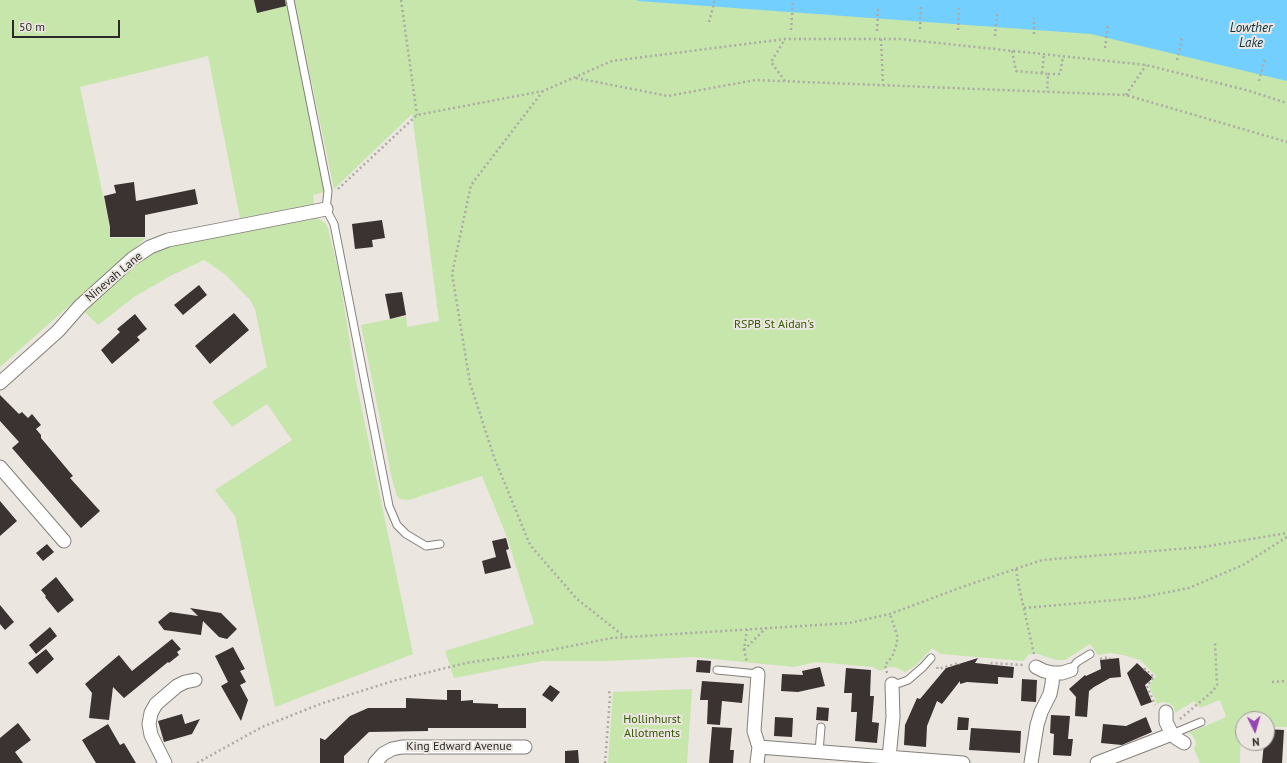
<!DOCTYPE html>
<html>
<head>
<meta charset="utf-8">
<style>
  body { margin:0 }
  #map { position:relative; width:1287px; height:763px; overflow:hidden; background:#ece6e0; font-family:"PT Sans",sans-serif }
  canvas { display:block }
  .north { position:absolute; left:1235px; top:711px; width:40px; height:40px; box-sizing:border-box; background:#ece6e0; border:1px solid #9f9b96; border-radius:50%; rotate:175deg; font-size:11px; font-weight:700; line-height:16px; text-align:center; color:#2c2a28 }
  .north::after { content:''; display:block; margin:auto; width:14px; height:18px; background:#9845b4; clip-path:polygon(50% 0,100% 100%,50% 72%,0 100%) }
  .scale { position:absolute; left:12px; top:20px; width:108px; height:18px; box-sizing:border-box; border:2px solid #2c2a28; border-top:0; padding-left:5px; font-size:12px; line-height:14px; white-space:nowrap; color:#2c2a28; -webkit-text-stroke:3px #ece6e0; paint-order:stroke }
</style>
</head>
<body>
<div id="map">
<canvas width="1287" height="763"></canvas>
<div class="north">N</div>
<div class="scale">50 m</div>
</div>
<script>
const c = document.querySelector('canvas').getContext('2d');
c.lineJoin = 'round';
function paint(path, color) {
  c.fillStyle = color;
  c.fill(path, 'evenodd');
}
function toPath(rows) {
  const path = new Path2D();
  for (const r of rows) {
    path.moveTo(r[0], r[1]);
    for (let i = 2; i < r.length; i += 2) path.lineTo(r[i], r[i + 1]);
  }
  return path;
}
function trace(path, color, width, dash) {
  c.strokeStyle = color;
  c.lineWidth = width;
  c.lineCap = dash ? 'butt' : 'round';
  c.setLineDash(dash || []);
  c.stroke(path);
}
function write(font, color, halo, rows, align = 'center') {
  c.font = font + ' "PT Sans",sans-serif';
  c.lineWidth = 4;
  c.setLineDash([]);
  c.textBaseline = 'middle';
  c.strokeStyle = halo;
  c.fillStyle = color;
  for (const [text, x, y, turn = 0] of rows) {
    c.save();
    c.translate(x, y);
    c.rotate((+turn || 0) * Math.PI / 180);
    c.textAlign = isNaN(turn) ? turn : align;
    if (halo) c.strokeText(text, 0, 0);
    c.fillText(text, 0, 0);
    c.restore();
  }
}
const green = toPath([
  [0,0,1287,0,1287,727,1267,727,1267,719,1243,719,1243,726,1241,726,1240,763,1200,763,1194,749,1196,743,1195,740,1192,735,1189,733,1226,717,1220,700,1200,708,1194,701,1175,713,1174,707,1169,703,1162,702,1157,704,1149,686,1156,676,1140,660,1123,655,1110,653,1098,655,1090,644,1065,660,1056,660,1035,653,1028,655,1023,661,941,654,932,648,915,666,905,672,895,667,889,667,880,671,873,667,816,662,794,667,694,657,608,661,542,661,454,678,445,651,534,624,507,537,482,476,409,500,400,499,397,496,392,479,361,325,406,316,407,327,439,321,412,114,334,189,296,8,288,10,324,192,313,195,314,204,240,218,208,56,80,87,110,228,110,238,146,238,0,367],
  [316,217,325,223,328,228,339,274,356,381,413,654,275,707,235,516,215,490,292,440,267,404,232,427,212,402,267,367,255,309,250,300,225,274,204,260,172,275,134,297,98,325,83,310,141,258,172,243],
  [692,689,687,763,608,763,613,692]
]);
const water = toPath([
  [637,0,1287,0,1287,81,1091,34,638,1]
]);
const building = toPath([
  [254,0,285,0,286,6,257,13],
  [134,182,136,201,195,189,198,204,145,215,145,237,110,237,110,227,104,196,116,193,114,185],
  [382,220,385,238,372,240,373,247,355,249,352,224],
  [199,285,207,295,183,315,174,305],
  [402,292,406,315,390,319,385,294],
  [234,313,249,330,210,364,195,346],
  [135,314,147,329,137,337,140,340,112,364,101,350,120,332,117,329],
  [0,395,19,414,22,412,28,418,32,414,41,425,36,429,41,435,41,438,73,476,70,478,100,511,81,528,12,448,19,442,0,421],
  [0,501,17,521,0,536],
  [506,538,509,549,506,550,511,568,485,574,482,561,496,557,492,541],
  [47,544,54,552,43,561,36,553],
  [56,577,74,600,58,613,45,597,46,596,41,590],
  [0,605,14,622,5,630,0,624],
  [190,608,221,613,237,629,227,639,219,637,203,621,201,635,164,630,158,622,170,612,198,616],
  [50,627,57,636,36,654,29,645],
  [172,639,181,649,177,652,179,655,169,663,168,662,124,698,113,687,109,720,89,718,92,693,85,684,119,655,132,671],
  [233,647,245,669,240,671,246,682,240,685,248,700,241,721,221,686,228,682,215,656],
  [46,649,54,659,37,674,28,663],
  [978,658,975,663,1014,667,1013,678,998,677,998,684,967,682,960,684,960,681,942,704,937,701,927,726,926,747,904,745,905,725,917,698,920,699,946,668],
  [1119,658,1121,677,1110,678,1094,687,1089,691,1087,717,1075,716,1076,697,1069,689,1085,675,1086,676,1101,669,1100,660],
  [697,660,711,661,710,673,696,672],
  [1137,663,1153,678,1145,685,1152,702,1141,706,1127,673],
  [820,667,825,686,798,692,781,691,782,674,803,675,802,671],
  [846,668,871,670,870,696,874,696,872,722,879,723,877,743,855,741,857,712,851,712,852,693,844,693],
  [1022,679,1037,680,1036,702,1021,701],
  [702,681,744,684,742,703,722,701,720,725,707,724,708,700,700,700],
  [550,685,560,692,552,702,542,695],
  [447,690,461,690,461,701,473,700,473,703,498,704,498,708,526,708,526,728,428,728,428,731,369,732,344,756,344,763,320,763,320,738,325,740,350,716,368,708,406,708,406,698,447,700],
  [817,707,829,708,828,721,816,720],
  [182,714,185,724,200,719,192,734,164,742,158,721],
  [1051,715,1070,716,1068,739,1073,739,1071,756,1053,755,1054,734,1050,733],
  [775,717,793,718,792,737,774,736],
  [958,717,969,718,968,730,957,730],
  [1146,717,1152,732,1122,745,1101,743,1103,724,1126,726],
  [18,723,31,740,15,752,23,763,0,763,0,738],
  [108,724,120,745,124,743,136,763,96,763,82,740],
  [712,727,732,728,730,750,734,750,733,763,709,763],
  [971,728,1021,731,1020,753,969,750],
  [1267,729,1284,730,1282,763,1262,763,1264,743,1267,743],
  [578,750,579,763,565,763,565,751]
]);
const path = toPath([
  [401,0,417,115],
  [709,22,715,0],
  [920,29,921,6],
  [791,30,793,0],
  [958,30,959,8],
  [877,31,878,9],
  [1034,34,1034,18],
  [995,36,997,13],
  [881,39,883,85],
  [1105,48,1108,25],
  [1012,51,1016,71,1048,74,1047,92],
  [1177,60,1182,38],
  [1042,73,1044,55],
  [1048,74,1060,74,1063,57],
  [576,78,668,96,755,80,1126,95,1287,142],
  [785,81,771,62,785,39],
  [1259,81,1265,59],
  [543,91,471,185,452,274,470,383,494,457,530,545,577,599,625,637],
  [1126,95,1146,65],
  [338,189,417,115,543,91,612,61,785,39,900,39,1146,65,1246,90,1287,103],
  [1016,569,1019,587,1034,654],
  [1024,608,1138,598,1189,588,1243,565,1287,537],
  [747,629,744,650,747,662],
  [744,650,766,628],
  [1100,659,1109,657,1110,659],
  [991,664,992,663,1023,665],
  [937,667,938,669,959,663,960,664],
  [1144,670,1145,669,1154,677,1147,686,1155,705],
  [887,673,885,665,892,657,897,643,897,635,890,614],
  [1272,682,1287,681],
  [1180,719,1213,691,1217,685,1215,643],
  [197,763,262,727,323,703,393,681,466,663,541,652,612,638,849,623,890,614,962,587,1042,560,1203,547,1287,533],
  [605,763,610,697,609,691]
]);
const lane = toPath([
  [290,0,328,191,326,209,334,224,389,506,397,525,406,534,426,546,440,544],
  [717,670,758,674],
  [1071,670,1077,662,1090,654],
  [892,684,900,683,908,680,923,667,931,658],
  [1172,734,1201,722],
  [819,752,821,727]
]);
const street = toPath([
  [0,383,58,331,80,306,132,259,150,247,168,240,326,209],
  [0,467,64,541],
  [1036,667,1044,671,1053,673,1062,673,1071,670],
  [1166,712,1166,722,1172,734,1176,738,1184,743],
  [759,747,963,763],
  [889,758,893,717,892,684],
  [165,763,151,735,149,724,151,713,156,704,177,686,185,682,195,680],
  [375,763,383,754,392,749,402,747,525,747],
  [757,763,759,747,754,731,758,674],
  [1031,763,1037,725,1041,712,1050,694,1052,684,1053,673],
  [1097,763,1172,734]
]);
const streetNames = [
  ["Ninevah Lane",114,277,-40],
  ["King Edward Avenue",459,747]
];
const parkNames = [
  ["RSPB St Aidan's",774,325],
  ["Hollinhurst",652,720],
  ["Allotments",652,734]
];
const waterNames = [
  ["Lowther",1251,28],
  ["Lake",1251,43]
];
paint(green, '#c6e6ac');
paint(water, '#73cffe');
paint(building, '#3b3332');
trace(lane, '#847f79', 9);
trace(street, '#847f79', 15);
trace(path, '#ada9a4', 2.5, [2, 3]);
trace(lane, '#fff', 7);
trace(street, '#fff', 13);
write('12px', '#2c2a28', '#ece6e0', streetNames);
write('12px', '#345703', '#ece6e0', parkNames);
write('italic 13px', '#073245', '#ece6e0', waterNames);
</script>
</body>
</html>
